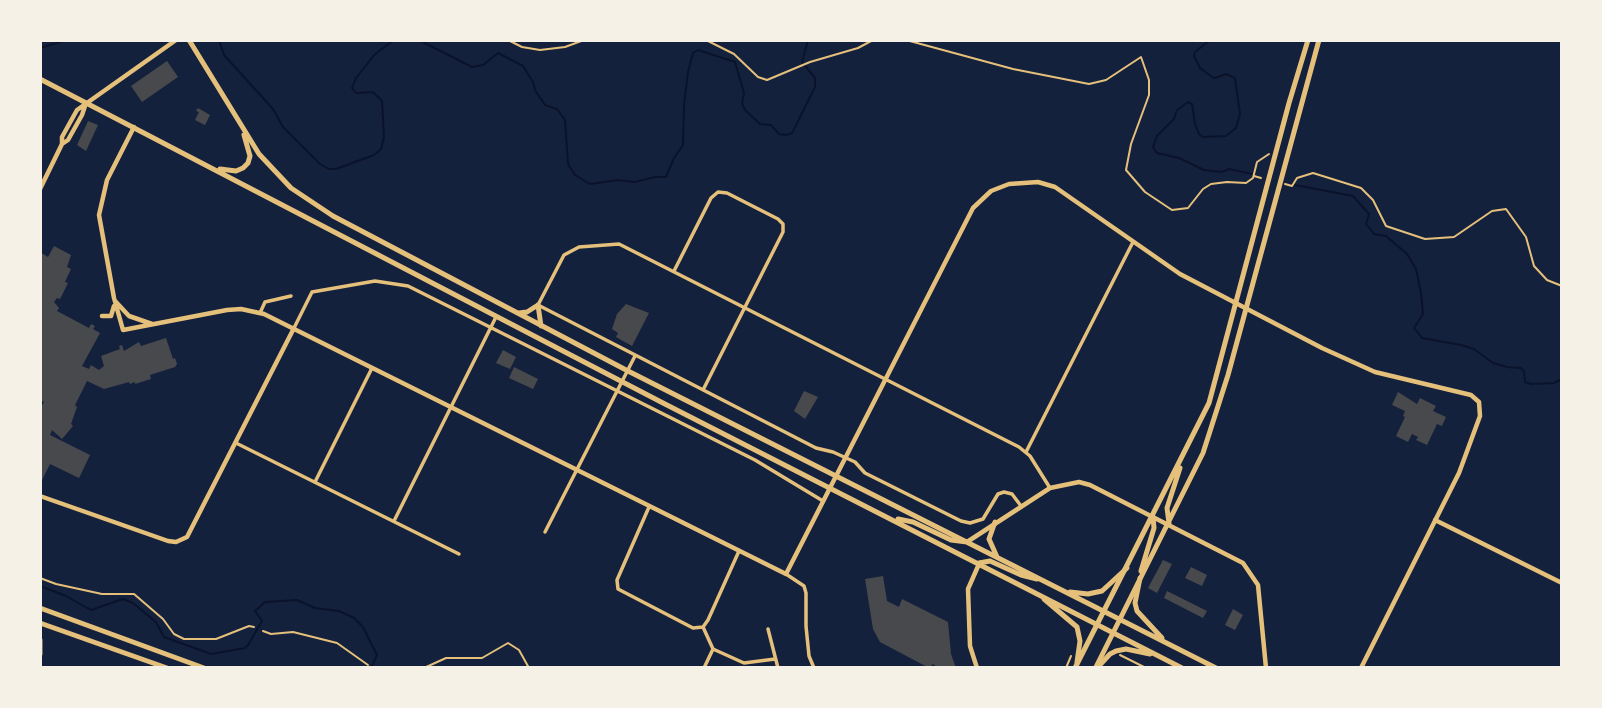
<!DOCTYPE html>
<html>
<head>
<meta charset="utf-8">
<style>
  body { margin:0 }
  #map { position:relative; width:1602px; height:708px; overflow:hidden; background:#14213d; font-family:Manrope,sans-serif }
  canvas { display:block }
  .frame { position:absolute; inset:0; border:42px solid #f6f1e7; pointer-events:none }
</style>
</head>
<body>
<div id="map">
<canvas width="1602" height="708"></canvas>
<div class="frame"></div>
</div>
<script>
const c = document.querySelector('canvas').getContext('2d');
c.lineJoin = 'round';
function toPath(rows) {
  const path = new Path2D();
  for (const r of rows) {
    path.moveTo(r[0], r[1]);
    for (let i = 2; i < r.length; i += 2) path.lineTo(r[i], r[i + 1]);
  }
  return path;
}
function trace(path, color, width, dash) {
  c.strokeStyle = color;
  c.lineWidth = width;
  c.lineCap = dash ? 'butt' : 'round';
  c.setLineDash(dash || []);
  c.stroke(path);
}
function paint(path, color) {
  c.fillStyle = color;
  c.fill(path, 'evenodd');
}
const stream = toPath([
  [219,40,224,55,273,109,283,127,320,164,329,169,336,169,374,155,381,149,384,137,382,101,373,92,356,93,352,88,356,78,375,54,394,40],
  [419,40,472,67,483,65,498,53,523,66,533,82,535,90,545,105,557,109,565,120,568,164,575,175,590,184,618,180,635,182,655,177,666,177,674,158,683,145,684,105,688,72,693,53,698,50,735,62,744,93,742,103,745,110,760,124,771,125,779,134,786,135,792,133,815,87,815,78,802,62,808,40],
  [1210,40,1195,52,1194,56,1200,68,1212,77,1215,78,1226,74,1235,78,1240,114,1236,128,1226,136,1203,137,1199,134,1195,124,1192,104,1188,102,1177,110,1174,119,1157,136,1153,147,1157,153,1179,158,1204,170,1222,172,1229,169,1252,174],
  [40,48,67,40],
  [1295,185,1353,196,1369,214,1366,224,1374,234,1386,236,1407,254,1416,269,1421,293,1423,314,1414,328,1422,338,1461,345,1474,349,1493,363,1507,367,1521,368,1524,371,1525,382,1531,384,1554,383,1562,379],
  [40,586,66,596,91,610,123,599,133,603,156,622,164,637,211,654,245,648,248,645,262,621,255,611,265,602,297,600,315,608,339,611,354,618,363,627,377,655,371,668]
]);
const building = toPath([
  [167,61,178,77,142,102,131,86],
  [198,108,210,115,205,125,195,120,199,112,196,111],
  [88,121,98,125,86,151,77,145],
  [54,246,71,255,67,267,71,269,65,282,68,283,60,299,57,298,54,302,59,308,57,311,89,328,91,324,95,326,93,329,100,333,82,366,89,369,91,365,99,370,104,366,101,356,120,349,119,346,122,345,124,351,139,342,141,346,166,338,173,359,175,358,177,364,175,367,150,375,151,379,135,384,135,382,130,384,129,382,104,389,87,381,75,405,77,407,71,424,73,426,62,439,52,430,50,435,90,455,81,474,79,478,50,464,40,484,40,409,44,402,40,400,40,252,48,257],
  [626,304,649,313,632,346,616,337,618,333,612,329,617,314],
  [503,350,516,357,510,369,496,363],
  [514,367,538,379,533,389,509,378],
  [804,391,818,397,805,419,794,411],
  [1398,392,1417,404,1420,398,1436,406,1433,411,1446,417,1442,426,1437,424,1427,445,1416,440,1418,437,1412,434,1408,442,1396,436,1405,417,1403,416,1405,411,1392,405],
  [1163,560,1172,564,1157,593,1148,588],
  [1191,567,1207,575,1202,586,1185,578],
  [883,576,887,601,899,607,902,599,948,622,951,654,956,668,938,668,933,664,929,668,880,642,873,629,865,579],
  [1167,591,1207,611,1203,618,1164,598],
  [1233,609,1243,615,1235,630,1225,625]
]);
const path = toPath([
  [508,40,522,47,540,50,565,47,584,40],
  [706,40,734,54,758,77,767,80,810,62,858,48,873,40],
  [906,40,1013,69,1089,84,1106,80,1141,57,1149,80,1149,95,1131,144,1126,170,1145,192,1172,210,1188,208,1203,189,1211,184,1227,182,1246,183,1253,178,1257,162,1269,154],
  [1254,176,1261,178],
  [1285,184,1292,186,1297,178,1313,173,1361,188,1373,200,1386,226,1425,239,1454,237,1492,211,1506,209,1526,237,1534,266,1547,280,1562,286],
  [40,578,56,584,102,594,134,594,163,619,174,634,184,639,216,639,249,626,254,627],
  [263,631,271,634,293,632,337,643,368,665],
  [1120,655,1146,668],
  [424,668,446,658,482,658,508,643,519,650,529,668],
  [1066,668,1071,656]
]);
const minor = toPath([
  [674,271,711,198,718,192,727,193,778,219,783,224,783,232,703,390],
  [260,313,265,302,291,296],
  [294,328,312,292,375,281,408,286,755,460,823,501],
  [236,443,459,554],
  [1026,452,1133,242],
  [315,482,372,368],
  [1021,506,1012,494,1004,492,998,494,983,519,970,523,961,521,865,473,855,462,833,452,816,448,538,305,564,255,579,247,619,244,1019,447,1030,456,1050,488],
  [649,507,617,580,618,589,693,628,703,627],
  [394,521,496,317],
  [545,532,635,356],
  [786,574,804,586,806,593,806,626,809,656,814,668],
  [703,627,713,649,744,663,775,659],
  [703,627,708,620,739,551],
  [768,629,778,668],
  [40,667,41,668],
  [704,668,713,649]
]);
const tertiary = toPath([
  [134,127,107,180,99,215,114,298,123,330,227,310,241,309,264,314,786,574,973,208,991,191,1009,184,1038,182,1055,187,1180,274,1322,348,1375,372,1471,395,1479,402,1480,416,1459,473,1361,668],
  [62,144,68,140,82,115,86,103],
  [40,189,62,144,62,137,77,110,176,40],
  [116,302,129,316,152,324],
  [102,316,111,316,114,306],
  [40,496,168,541,176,542,187,537,294,328],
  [1435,520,1562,583],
  [967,542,1050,488,1079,482,1090,485,1243,563,1258,585,1266,668],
  [977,668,970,646,968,589,979,564]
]);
const secondary = toPath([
  [1169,523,1167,508,1180,468],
  [1141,571,1154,528,1153,517],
  [40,608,204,668],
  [40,623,167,668],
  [40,640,40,654],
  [1096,667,1203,453,1228,375,1319,40],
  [1075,668,1209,403,1289,103,1308,40]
]);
const primary = toPath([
  [189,40,259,154,291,188,333,216,628,371,1216,668],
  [40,79,663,403,1182,668],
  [220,169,236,171,243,168,248,163,250,156,244,135],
  [538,305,541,326],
  [519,313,527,312,538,305],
  [898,519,913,522,951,540,967,542],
  [995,522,989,539,997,557],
  [979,563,990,561,1021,575,1037,579],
  [1140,578,1135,603,1137,611,1162,638],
  [1070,592,1088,594,1102,591,1127,568],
  [1044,599,1077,627,1080,641,1077,662],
  [1097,668,1110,654,1116,651,1126,649,1150,654]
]);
trace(stream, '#0b132b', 2);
paint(building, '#48494c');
trace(path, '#e5c07b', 2);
trace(minor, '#e5c07b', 3.5);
trace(tertiary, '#e5c07b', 4.5);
trace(secondary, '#e5c07b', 5);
trace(primary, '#e5c07b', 5);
</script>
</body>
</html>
